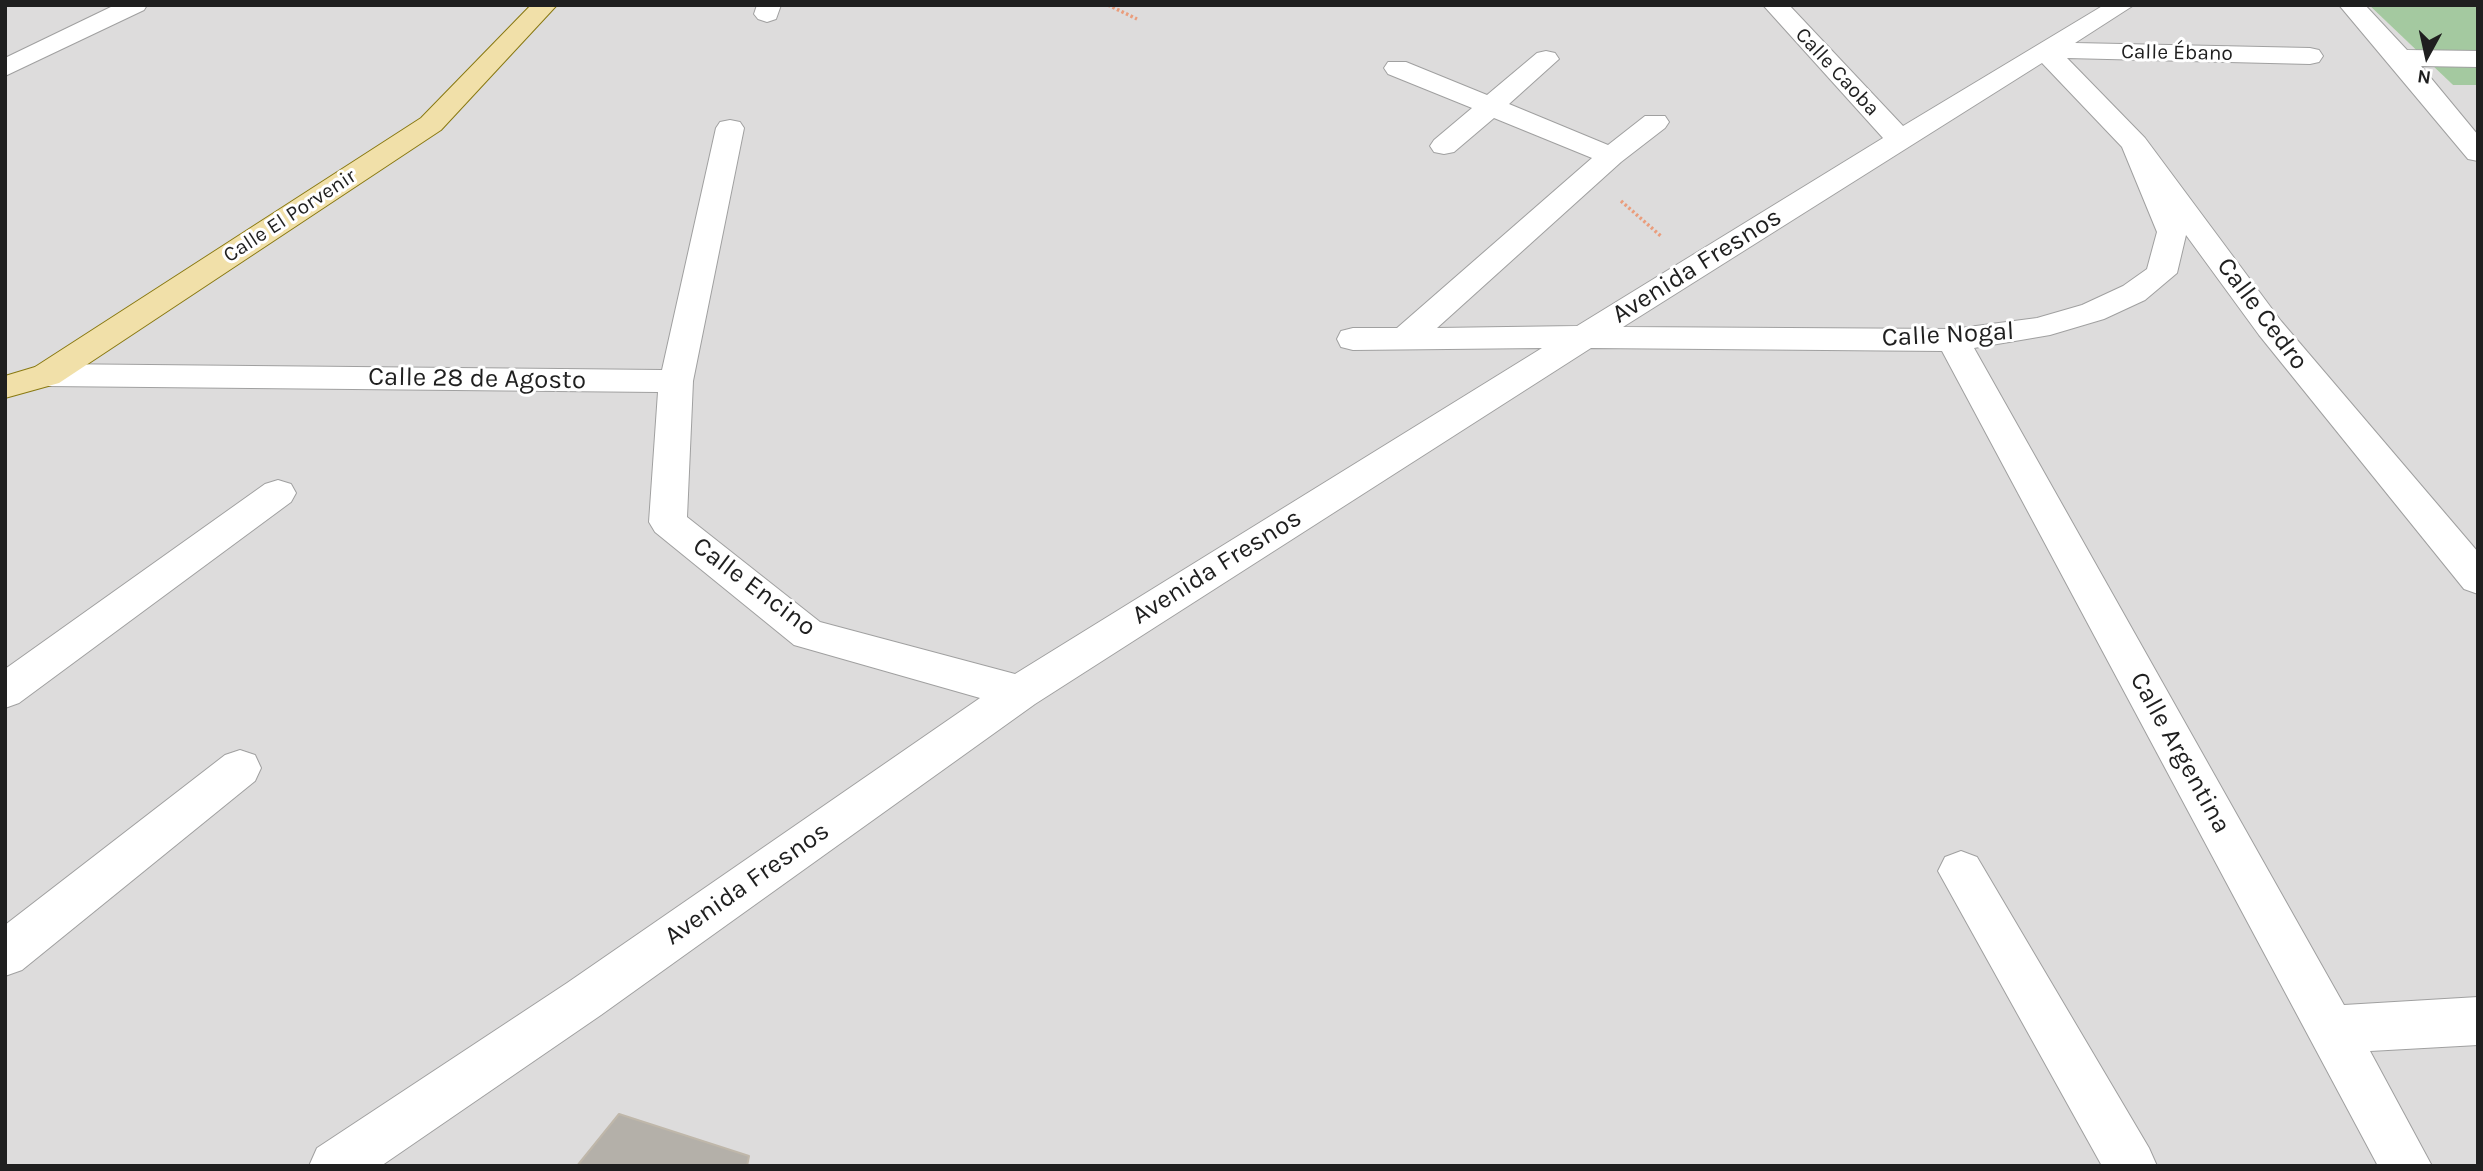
<!DOCTYPE html>
<html>
<head>
<meta charset="utf-8">
<style>
  body { margin:0 }
  #map { position:relative; width:2483px; height:1171px; overflow:hidden; background:#efede6; font-family:Karla,sans-serif }
  canvas { display:block }
  .frame { position:absolute; inset:0; border:7px solid #1f1f1f; pointer-events:none }
  .north { position:absolute; left:2392px; top:21px; width:70px; height:70px; -webkit-text-stroke:5px #fff; paint-order:stroke; rotate:188deg; font-size:19px; font-weight:700; line-height:28px; text-align:center; color:#1f1f1f }
  .north::after { content:''; display:block; margin:auto; width:24px; height:32px; background:#1f1f1f; clip-path:polygon(50% 0,100% 100%,50% 72%,0 100%) }
</style>
</head>
<body>
<div id="map">
<canvas width="2483" height="1171"></canvas>
<div class="frame"></div>
<div class="north">N</div>
</div>
<script>
const c = document.querySelector('canvas').getContext('2d');
c.lineJoin = 'round';
function paint(path, color) {
  c.fillStyle = color;
  c.fill(path, 'evenodd');
}
function toPath(rows) {
  const path = new Path2D();
  for (const r of rows) {
    path.moveTo(r[0], r[1]);
    for (let i = 2; i < r.length; i += 2) path.lineTo(r[i], r[i + 1]);
  }
  return path;
}
function trace(path, color, width, dash) {
  c.strokeStyle = color;
  c.lineWidth = width;
  c.lineCap = dash ? 'butt' : 'round';
  c.setLineDash(dash || []);
  c.stroke(path);
}
function write(font, color, halo, rows, align = 'center') {
  c.font = font + ' Karla,sans-serif';
  c.lineWidth = 6;
  c.setLineDash([]);
  c.textBaseline = 'middle';
  c.strokeStyle = halo;
  c.fillStyle = color;
  for (const [text, x, y, turn = 0] of rows) {
    c.save();
    c.translate(x, y);
    c.rotate((+turn || 0) * Math.PI / 180);
    c.textAlign = isNaN(turn) ? turn : align;
    if (halo) c.strokeText(text, 0, 0);
    c.fillText(text, 0, 0);
    c.restore();
  }
}
const residential = toPath([
  [5,5,2369,5,2453,85,2478,85,2478,1166,5,1166]
]);
const forest = toPath([
  [2369,5,2478,5,2478,85,2453,85]
]);
const building = toPath([
  [619,1114,749,1156,747,1166,577,1166,619,1114]
]);
const path = toPath([
  [1108,5,1137,19],
  [1621,201,1662,237]
]);
const minor = toPath([
  [115,5,147,5,144,10,5,76,5,58,115,5],
  [757,5,781,5,776,19,767,22,758,19,754,14,757,5],
  [1763,5,1789,5,1903,126,2104,5,2134,5,2075,43,2310,48,2319,50,2323,56,2319,62,2310,64,2067,58,2145,138,2281,321,2478,552,2478,594,2464,589,2259,335,2186,235,2177,273,2145,300,2104,319,2050,335,1974,348,2344,1005,2478,997,2478,1045,2370,1051,2432,1166,2378,1166,1942,351,1591,348,1035,704,601,1015,381,1166,309,1166,317,1148,567,983,980,698,794,645,655,532,649,522,658,392,47,386,35,383,30,375,35,367,47,364,662,370,716,128,720,122,730,120,740,122,744,128,693,381,687,517,820,622,1015,674,1542,348,1353,350,1341,347,1337,339,1341,331,1353,328,1397,328,1592,158,1494,118,1454,152,1444,154,1434,152,1430,146,1434,140,1472,108,1388,74,1384,68,1388,62,1406,62,1487,95,1537,53,1546,51,1555,53,1559,59,1509,104,1608,145,1645,116,1665,116,1669,122,1665,128,1621,162,1437,328,1577,326,1883,138,1763,5],
  [2042,63,2122,147,2157,232,2147,269,2123,286,2082,305,2037,318,1953,329,1623,327,2042,63],
  [2339,5,2365,5,2407,50,2478,51,2478,67,2421,66,2478,135,2478,161,2468,159,2339,5],
  [278,480,291,484,296,493,291,502,19,703,5,708,5,669,265,484,278,480],
  [240,750,255,755,261,768,255,781,22,970,5,976,5,925,225,755,240,750],
  [1961,851,1977,857,2149,1148,2157,1166,2102,1166,1938,871,1945,857,1961,851]
]);
const major = toPath([
  [531,5,557,5,441,130,59,383,5,398,5,376,35,367,421,118,531,5]
]);
const farStreetnames = [
  ["Calle Ébano",2177,53,1],
  ["Calle Caoba",1837,72,47],
  ["Calle El Porvenir",290,216,-33]
];
const streetNames = [
  ["Avenida Fresnos",1697,266,-32],
  ["Calle Cedro",2262,314,53],
  ["Calle Nogal",1948,335,-3],
  ["Calle 28 de Agosto",477,379,1],
  ["Avenida Fresnos",1217,567,-32],
  ["Calle Encino",754,587,37],
  ["Calle Argentina",2180,753,61],
  ["Avenida Fresnos",747,884,-35]
];
paint(residential, '#dddcdc');
paint(forest, '#a4c9a0');
paint(building, '#b4b0a9');
trace(building, '#bfb7aa', 2);
trace(minor, '#a0a0a0', 2);
trace(major, '#897911', 2);
trace(path, '#ea9d7c', 3.5, [2.5, 2.5]);
paint(minor, '#fff');
paint(major, '#f1e0a9');
write('21px', '#1f1f1f', '#fff', farStreetnames);
write('26px', '#1f1f1f', '#fff', streetNames);
</script>
</body>
</html>
